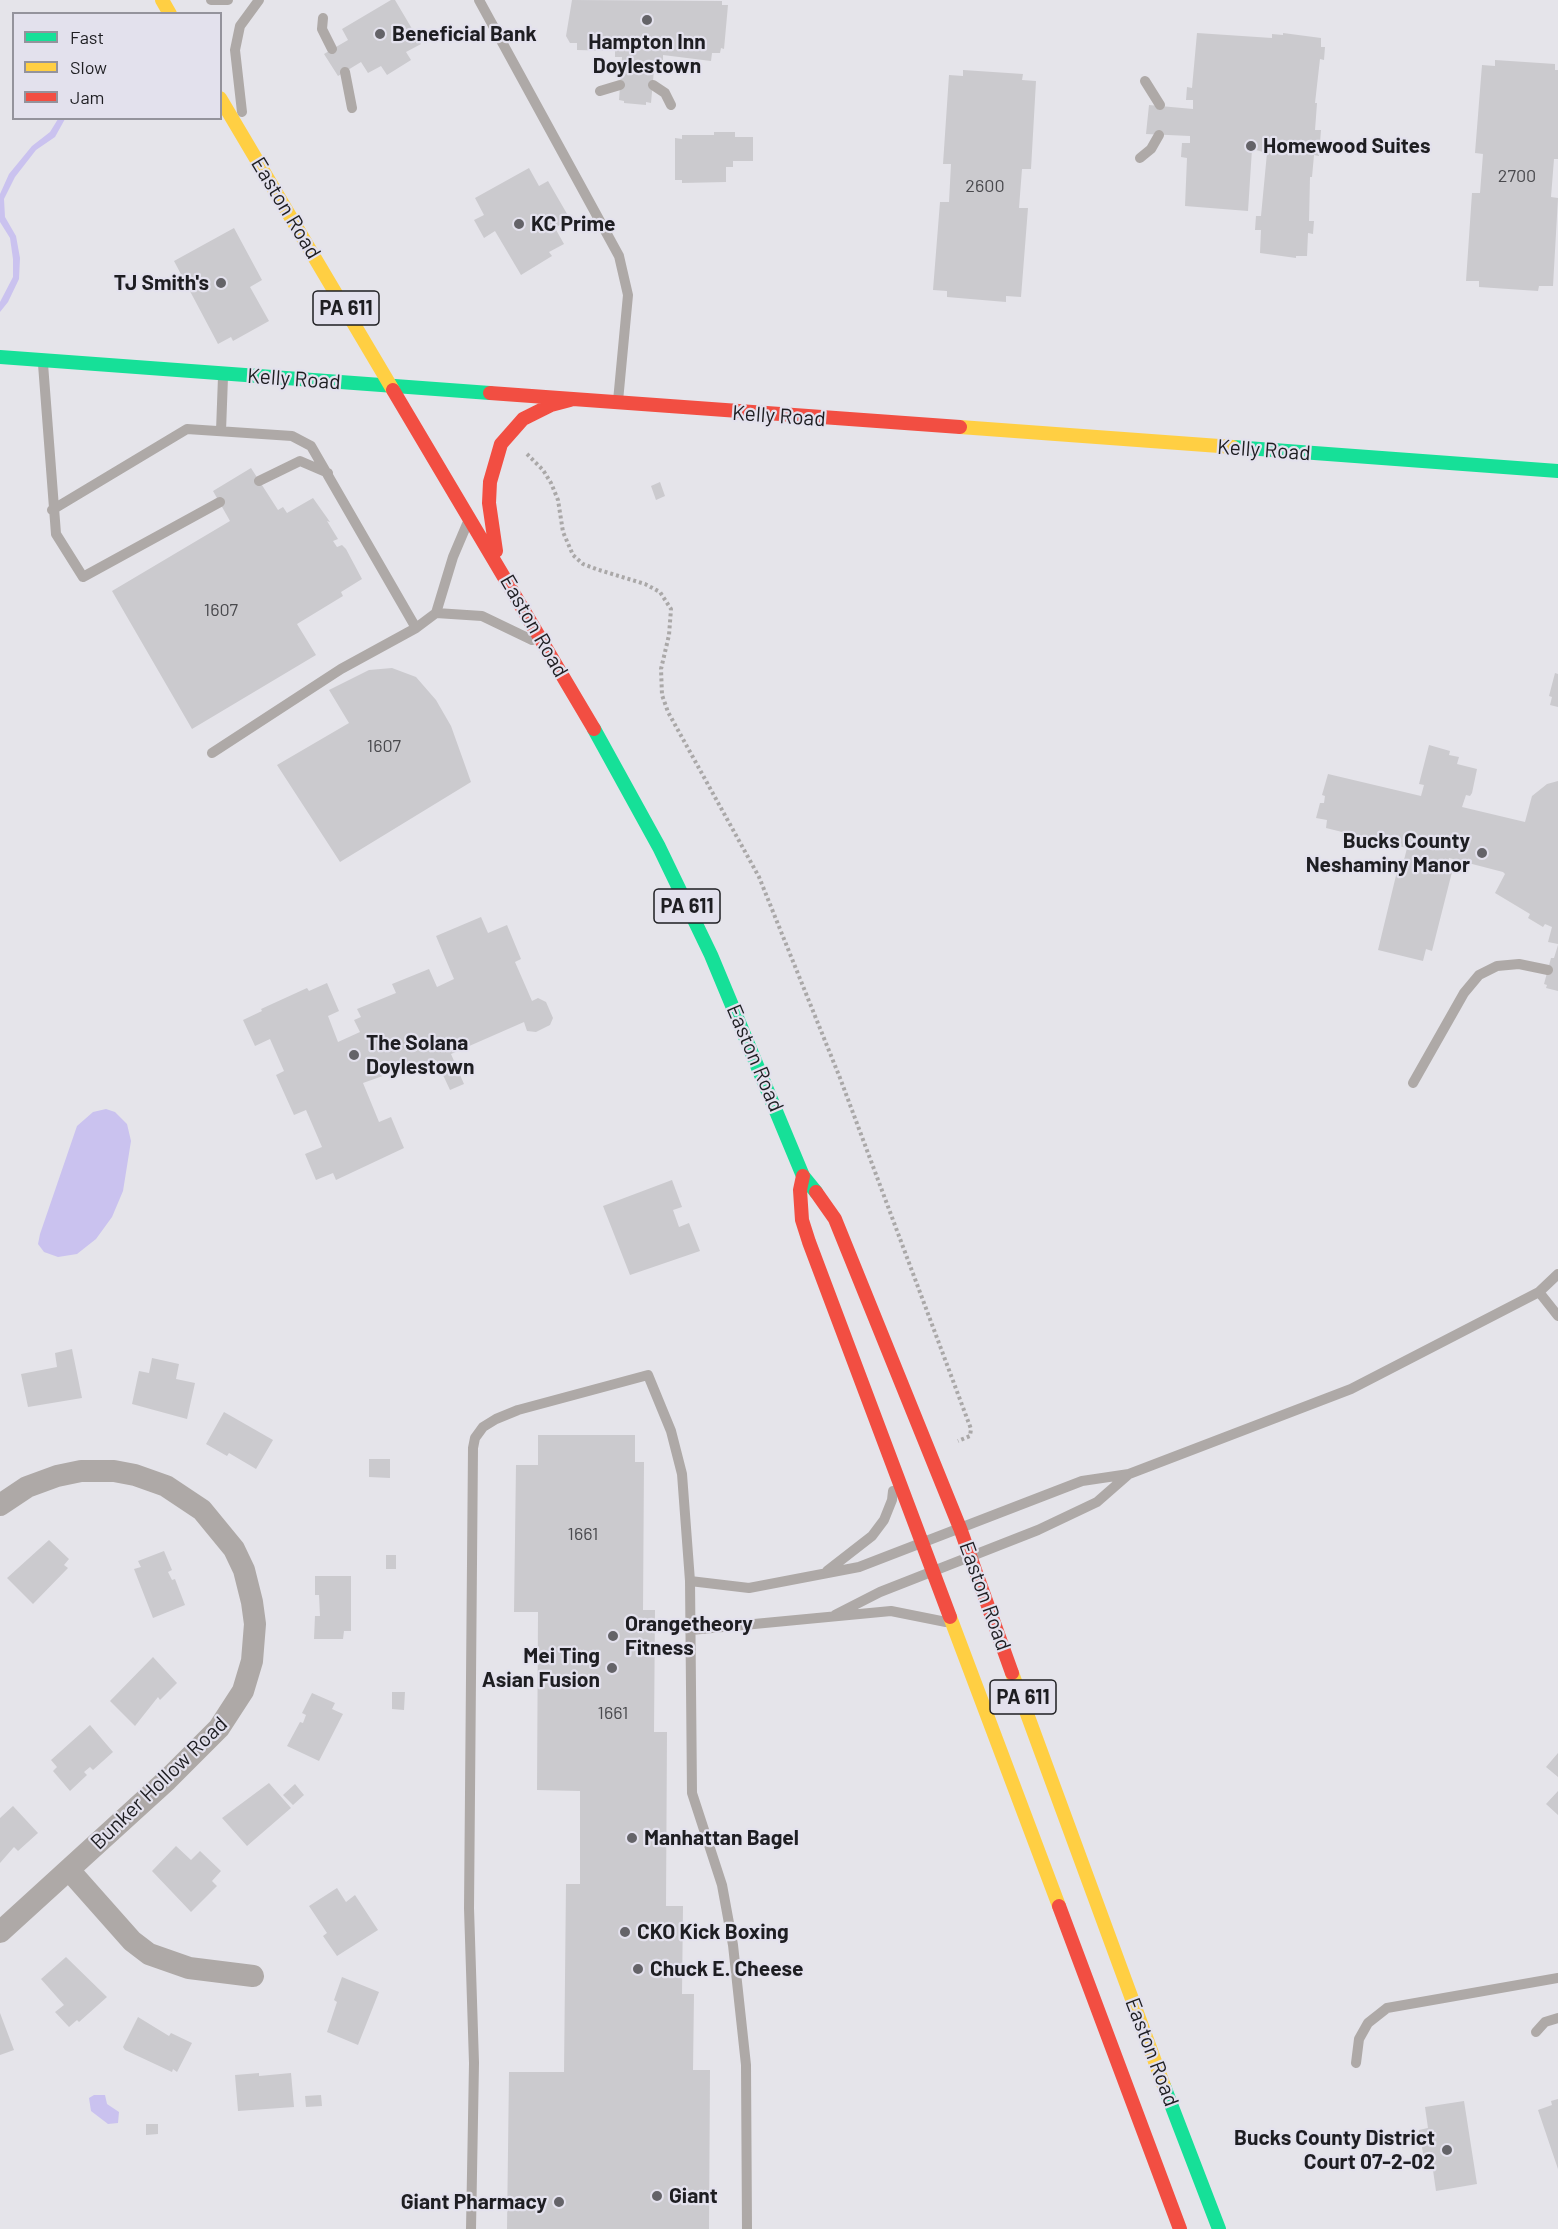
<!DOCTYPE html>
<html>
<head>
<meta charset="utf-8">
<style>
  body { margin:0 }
  #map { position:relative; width:1558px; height:2229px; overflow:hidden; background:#e5e4ea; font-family:Barlow,sans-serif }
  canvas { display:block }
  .legend { position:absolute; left:12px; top:12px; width:210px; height:108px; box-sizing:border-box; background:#e3e1ed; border:2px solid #94939c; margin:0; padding:8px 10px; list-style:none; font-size:18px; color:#1e1e22 }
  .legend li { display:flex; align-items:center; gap:12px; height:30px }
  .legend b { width:30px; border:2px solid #94939c }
</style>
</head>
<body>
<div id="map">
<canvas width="1558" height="2229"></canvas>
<ul class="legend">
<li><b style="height:8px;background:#16e098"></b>Fast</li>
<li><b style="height:8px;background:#ffcf43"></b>Slow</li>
<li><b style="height:8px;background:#f24e42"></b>Jam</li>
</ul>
</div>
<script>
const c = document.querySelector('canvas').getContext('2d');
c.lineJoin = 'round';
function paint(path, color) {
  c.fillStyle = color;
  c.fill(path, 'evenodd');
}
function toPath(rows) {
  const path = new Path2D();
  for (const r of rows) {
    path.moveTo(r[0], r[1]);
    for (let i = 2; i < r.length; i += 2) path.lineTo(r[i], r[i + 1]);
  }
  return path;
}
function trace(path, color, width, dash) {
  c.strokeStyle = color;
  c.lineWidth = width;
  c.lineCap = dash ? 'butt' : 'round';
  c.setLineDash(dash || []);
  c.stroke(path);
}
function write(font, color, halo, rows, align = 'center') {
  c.font = font + ' Barlow,sans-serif';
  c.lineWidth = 4.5;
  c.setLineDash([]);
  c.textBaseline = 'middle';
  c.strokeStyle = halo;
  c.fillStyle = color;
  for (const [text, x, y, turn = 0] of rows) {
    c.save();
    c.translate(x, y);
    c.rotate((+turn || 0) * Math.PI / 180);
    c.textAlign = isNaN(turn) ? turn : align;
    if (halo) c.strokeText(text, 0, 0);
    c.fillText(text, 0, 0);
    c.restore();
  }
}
const water = toPath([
  [58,119,65,119,55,137,36,150,15,177,4,199,5,217,16,236,20,258,19,279,8,302,0,312,0,302,13,277,13,259,10,238,0,222,0,194,9,174,32,146,50,132],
  [106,1109,115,1112,127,1124,131,1141,123,1191,112,1217,96,1239,77,1254,58,1257,44,1252,38,1244,40,1234,77,1126,93,1112],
  [94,2095,105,2095,107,2104,119,2112,118,2123,108,2124,91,2111,89,2098]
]);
const building = toPath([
  [391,0,395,0,421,44,406,52,411,60,387,75,381,66,368,73,361,62,338,76,324,54,348,40,342,29],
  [572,0,722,1,722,5,728,5,724,49,721,48,720,53,712,53,711,61,663,55,663,60,655,59,651,103,646,102,646,105,624,103,624,101,619,100,622,57,615,57,615,51,577,50,577,43,570,43,566,36],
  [1197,33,1272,38,1272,34,1283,35,1283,33,1321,38,1321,47,1325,47,1324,60,1320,59,1315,103,1317,103,1315,130,1321,130,1319,156,1314,155,1312,177,1310,177,1309,221,1314,221,1313,234,1308,233,1307,256,1296,256,1296,258,1260,253,1261,230,1255,230,1256,216,1261,216,1267,153,1252,149,1248,211,1185,206,1187,158,1181,157,1182,143,1190,143,1190,136,1146,134,1149,105,1193,109,1193,100,1186,100,1187,87,1192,88],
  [1495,60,1555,64,1555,70,1558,70,1558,159,1554,159,1551,197,1558,198,1553,286,1539,286,1538,291,1479,287,1479,281,1466,281,1472,193,1480,193,1483,154,1475,153,1482,65,1495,66],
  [963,70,1023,74,1022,80,1036,81,1031,169,1022,169,1019,208,1028,208,1021,297,1006,296,1006,302,947,297,947,291,933,290,940,202,949,202,951,164,943,164,949,75,963,76],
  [714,132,735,132,735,137,753,137,753,161,733,161,733,167,726,167,726,182,682,183,682,180,675,180,675,138,682,139,682,135,714,135],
  [529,168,539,186,548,181,570,219,555,228,564,244,549,252,552,256,521,275,495,231,484,238,474,220,484,215,475,198],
  [234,228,262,280,250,287,269,321,233,341,231,337,218,344,174,261],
  [251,468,278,510,283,507,287,513,313,498,330,522,327,521,338,539,333,541,337,547,342,545,346,549,362,579,341,592,343,596,297,624,316,655,192,729,112,591,230,521,213,491],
  [660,482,665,496,656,500,651,486],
  [392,668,416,677,436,700,451,726,471,782,340,862,277,765,349,723,329,690,369,670],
  [1555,673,1558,674,1558,707,1550,705,1552,697,1549,696],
  [1429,745,1450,751,1449,755,1459,757,1457,764,1477,769,1472,793,1470,796,1466,795,1462,807,1525,822,1532,796,1547,784,1558,781,1558,944,1548,942,1552,927,1545,924,1543,927,1528,918,1530,914,1495,893,1505,874,1503,872,1449,858,1446,871,1452,872,1432,951,1426,949,1423,961,1378,950,1400,859,1404,860,1407,848,1326,828,1327,820,1316,818,1320,803,1324,803,1325,796,1322,795,1328,774,1421,796,1424,785,1419,784],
  [481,917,488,933,507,925,521,959,515,962,532,1001,538,998,546,1002,553,1018,550,1025,536,1032,527,1031,524,1022,451,1054,464,1084,450,1090,436,1060,410,1071,408,1067,363,1083,379,1122,391,1117,404,1148,336,1180,333,1173,316,1180,305,1154,322,1147,306,1110,294,1115,276,1075,284,1071,270,1039,255,1046,243,1020,262,1011,261,1009,307,988,309,991,327,983,339,1011,328,1016,338,1042,360,1032,354,1020,361,1017,357,1009,396,993,392,984,429,969,437,987,454,979,436,936],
  [1558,945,1558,991,1546,988,1547,985,1544,984,1551,958,1554,958],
  [672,1180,682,1207,673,1210,679,1227,689,1223,700,1251,630,1275,603,1206],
  [72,1349,82,1398,28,1407,21,1374,57,1367,55,1353],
  [152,1358,179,1364,176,1379,195,1383,187,1419,132,1404,139,1371,149,1373],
  [224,1412,273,1440,256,1469,229,1453,227,1456,206,1444],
  [538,1435,635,1435,635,1462,644,1462,643,1610,655,1610,654,1732,667,1732,666,1906,683,1906,682,1994,694,1994,693,2070,710,2070,709,2229,507,2229,509,2072,564,2072,566,1884,580,1884,580,1791,537,1790,538,1612,514,1612,516,1465,538,1465],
  [369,1459,390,1459,390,1478,369,1477],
  [49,1540,69,1559,64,1565,68,1568,33,1604,7,1578],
  [164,1551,172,1570,168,1572,172,1580,175,1579,185,1605,153,1618,134,1569,141,1567,138,1561],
  [386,1555,396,1555,396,1569,386,1569],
  [315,1576,351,1576,351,1631,344,1631,343,1639,314,1639,315,1616,320,1616,319,1595,315,1595],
  [153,1657,177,1683,160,1700,158,1697,135,1726,110,1701],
  [392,1692,405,1692,404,1710,392,1709],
  [312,1693,335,1703,332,1709,343,1714,319,1761,287,1746,300,1722,303,1723,306,1715,302,1713],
  [90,1725,113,1752,93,1770,90,1767,84,1772,87,1775,70,1791,53,1771,57,1767,51,1760],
  [1558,1753,1558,1777,1546,1767],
  [269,1783,291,1808,247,1846,222,1818],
  [295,1784,304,1795,293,1805,283,1795],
  [1558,1791,1558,1815,1546,1804],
  [13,1806,38,1833,18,1851,14,1847,0,1863,0,1818],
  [176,1846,191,1860,200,1851,221,1871,212,1881,217,1886,191,1912,152,1871],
  [337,1888,346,1902,355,1895,378,1930,337,1956,323,1936,327,1933,309,1906],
  [66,1957,107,1997,79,2022,77,2020,69,2027,55,2012,64,2005,41,1979],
  [342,1977,379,1992,358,2045,327,2032,337,2002,334,2000],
  [0,2013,14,2050,0,2055],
  [138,2017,169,2036,171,2033,192,2043,177,2072,173,2069,172,2072,125,2050,123,2047],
  [259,2073,259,2076,291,2073,294,2107,238,2111,235,2075],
  [321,2095,322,2106,306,2107,305,2096],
  [1558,2099,1558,2169,1538,2110,1552,2105,1551,2101],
  [1464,2101,1477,2184,1436,2191,1433,2170,1426,2171,1419,2130,1428,2128,1425,2107],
  [146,2124,158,2124,158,2134,146,2135]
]);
const path = toPath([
  [527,454,543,470,551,483,558,500,563,532,573,555,583,564,596,569,645,584,660,592,671,609,669,635,661,669,662,695,668,712,759,877,840,1078,971,1429,970,1436,958,1441]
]);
const lane = toPath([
  [211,0,228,0],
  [479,0,619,256,628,295,618,401],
  [323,18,322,29,332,49],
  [345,72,352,108],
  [1145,81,1160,105],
  [653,85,665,93,671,105],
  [600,91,620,85],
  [242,112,235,50,240,26,259,0],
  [1140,158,1151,149,1159,135],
  [43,364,56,534,83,577,220,502],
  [221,431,223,377],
  [259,481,300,461,328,473],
  [52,510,187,429,292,436,311,446,416,628],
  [436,613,482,616,532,640],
  [212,753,341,669,416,628,436,613,453,557,467,524],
  [1413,1083,1464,993,1479,975,1497,966,1519,964,1548,970],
  [1539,1292,1558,1316],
  [827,1571,872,1536,884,1520,892,1500,893,1491],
  [690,1581,749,1588,859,1567,1082,1481,1129,1474,1351,1389,1539,1292,1558,1274],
  [835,1615,880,1592,1038,1530,1097,1502,1129,1474],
  [691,1630,891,1611,946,1622],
  [1536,2032,1545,2022,1558,2018],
  [1356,2063,1359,2039,1368,2023,1387,2008,1558,1978],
  [471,2229,474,2063,469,1908,473,1448,475,1438,483,1427,496,1419,518,1410,648,1375,671,1431,682,1474,690,1581,692,1793,722,1885,733,1945,746,2065,747,2229]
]);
const street = toPath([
  [0,1505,27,1487,57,1476,81,1471,114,1471,135,1475,166,1486,202,1510,234,1549,244,1570,252,1602,255,1624,252,1661,243,1691,219,1728,167,1780,0,1932],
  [69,1870,132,1941,149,1954,189,1968,253,1976]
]);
const fast = toPath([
  [0,357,490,393],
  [1233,447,1558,471],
  [594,729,659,847,711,955,803,1176,816,1192],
  [1164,2086,1219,2229]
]);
const slow = toPath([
  [162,0,170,14],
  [220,98,393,390],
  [960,427,1233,447],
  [950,1617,1059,1906],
  [1012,1673,1164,2086]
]);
const jam = toPath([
  [393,390,594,729],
  [490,393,960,427],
  [496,551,489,503,490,482,501,444,523,419,551,405,570,400],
  [803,1176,800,1190,802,1220,809,1242,950,1617],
  [816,1192,835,1219,960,1528,1012,1673],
  [1059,1906,1180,2229]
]);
const markers = [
  [647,20,6,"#646368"],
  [380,34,6,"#646368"],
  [1251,146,6,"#646368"],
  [519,224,6,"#646368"],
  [221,283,6,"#646368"],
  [1482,853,6,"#646368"],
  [354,1055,6,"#646368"],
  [613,1636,6,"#646368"],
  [612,1668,6,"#646368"],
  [632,1838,6,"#646368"],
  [625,1932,6,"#646368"],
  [638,1969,6,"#646368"],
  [1447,2150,6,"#646368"],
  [657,2196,6,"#646368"],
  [559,2202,6,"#646368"]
];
const numberNames = [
  ["2700",1517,176],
  ["2600",985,186],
  ["1607",221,610],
  ["1607",384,746],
  ["1661",583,1534],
  ["1661",613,1713]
];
const shields = [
  [346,308,66],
  [687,906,66],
  [1023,1697,66]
];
const shieldNames = [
  ["PA 611",346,308],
  ["PA 611",687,906],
  ["PA 611",1023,1697]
];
const poiNames = [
  ["Beneficial Bank",392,34],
  ["Hampton Inn",647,42,"center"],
  ["Doylestown",647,66,"center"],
  ["Homewood Suites",1263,146],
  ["KC Prime",531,224],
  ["TJ Smith's",209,283,"right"],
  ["Bucks County",1470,841,"right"],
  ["Neshaminy Manor",1470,865,"right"],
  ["The Solana",366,1043],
  ["Doylestown",366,1067],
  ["Orangetheory",625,1624],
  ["Fitness",625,1648],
  ["Mei Ting",600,1656,"right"],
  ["Asian Fusion",600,1680,"right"],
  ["Manhattan Bagel",644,1838],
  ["CKO Kick Boxing",637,1932],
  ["Chuck E. Cheese",650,1969],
  ["Bucks County District",1435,2138,"right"],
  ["Court 07-2-02",1435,2162,"right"],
  ["Giant",669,2196],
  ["Giant Pharmacy",547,2202,"right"]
];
const streetNames = [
  ["Easton Road",286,208,59],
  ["Kelly Road",294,379,4],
  ["Kelly Road",779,416,4],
  ["Kelly Road",1264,450,4],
  ["Easton Road",534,626,60],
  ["Easton Road",755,1058,67],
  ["Easton Road",985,1596,70],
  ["Bunker Hollow Road",159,1783,-44],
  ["Easton Road",1152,2052,69]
];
paint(water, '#cac2ef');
paint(building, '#cbcace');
trace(path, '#aaa8a8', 4, [3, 3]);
trace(lane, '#aea9a7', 10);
trace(street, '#aea9a7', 22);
trace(fast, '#16e098', 14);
trace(slow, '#ffcf43', 14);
trace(jam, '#f24e42', 14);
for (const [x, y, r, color] of markers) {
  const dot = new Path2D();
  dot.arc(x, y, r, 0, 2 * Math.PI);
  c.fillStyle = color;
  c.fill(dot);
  trace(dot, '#e3e1ed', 2);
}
write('18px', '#49494d', null, numberNames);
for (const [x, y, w] of shields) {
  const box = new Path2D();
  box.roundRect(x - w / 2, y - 17, w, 34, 4.5);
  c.fillStyle = '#e3e1ed';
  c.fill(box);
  trace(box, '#1e1e22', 1.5);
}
write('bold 20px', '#1e1e22', null, shieldNames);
write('bold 21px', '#1e1e22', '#e3e1ed', poiNames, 'left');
write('21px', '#1e1e22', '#e3e1ed', streetNames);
</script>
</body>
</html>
